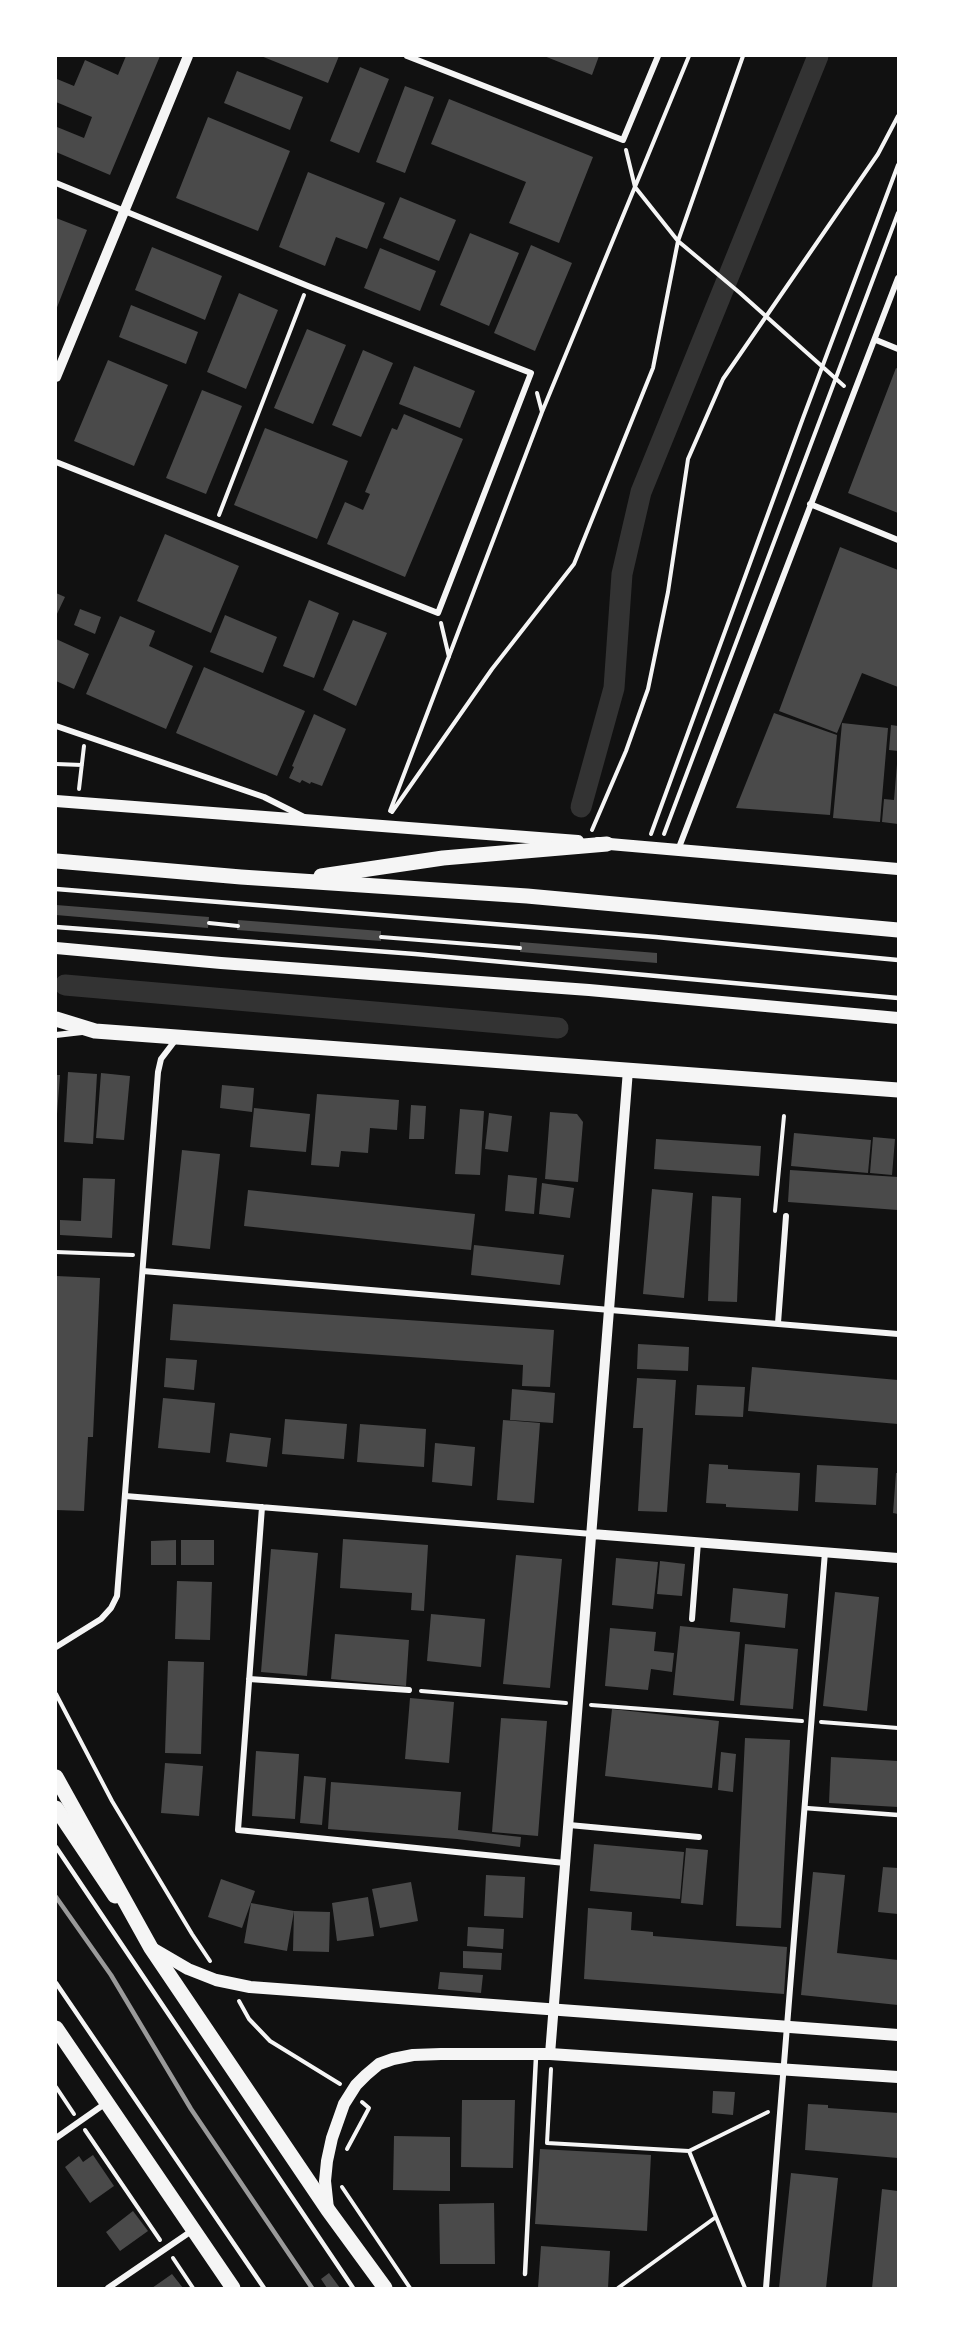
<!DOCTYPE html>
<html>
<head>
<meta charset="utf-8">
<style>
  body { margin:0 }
  #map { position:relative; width:954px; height:2344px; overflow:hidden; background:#111; font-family:Karla,sans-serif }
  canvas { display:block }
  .frame { position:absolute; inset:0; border:57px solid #fff; pointer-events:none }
</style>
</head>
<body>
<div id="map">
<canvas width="954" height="2344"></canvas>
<div class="frame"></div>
</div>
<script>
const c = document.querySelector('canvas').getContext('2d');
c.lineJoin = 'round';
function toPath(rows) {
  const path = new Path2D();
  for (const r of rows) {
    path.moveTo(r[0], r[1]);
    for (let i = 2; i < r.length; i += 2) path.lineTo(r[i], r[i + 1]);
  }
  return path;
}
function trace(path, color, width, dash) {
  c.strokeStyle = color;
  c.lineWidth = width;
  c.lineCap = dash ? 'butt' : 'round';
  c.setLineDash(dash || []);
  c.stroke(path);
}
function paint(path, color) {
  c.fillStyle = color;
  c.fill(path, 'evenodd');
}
const canal = toPath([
  [581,807,614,688,622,574,641,492,818,56],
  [65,985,558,1028]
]);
const building = toPath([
  [126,56,160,56,110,175,56,152,57,127,84,138,92,117,56,102,56,83,57,79,74,86,85,60,118,75],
  [261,56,339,56,328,83],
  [544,56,599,56,592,75],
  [360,67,389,79,359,153,330,141],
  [237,71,303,97,290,130,224,103],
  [405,86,434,97,405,173,376,162],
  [449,99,593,157,559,243,509,223,526,182,431,144],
  [208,117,290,151,258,231,176,198],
  [308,172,385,203,367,249,336,237,325,266,279,247],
  [400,197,456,220,439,261,383,238],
  [56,218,87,230,56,310],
  [470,233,519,253,489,326,440,305],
  [531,245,572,263,535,351,494,333],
  [152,247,222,276,205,320,135,290],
  [380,248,436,271,420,311,364,288],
  [239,293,278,310,246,389,207,372],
  [131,305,198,332,186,364,119,337],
  [307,329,346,345,313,424,274,408],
  [363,350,393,363,361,437,332,425],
  [108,360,168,385,134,466,74,441],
  [414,366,475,391,460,428,399,404],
  [896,368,898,369,898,513,848,493],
  [202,390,242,406,206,494,166,478],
  [404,414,463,439,405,577,327,544,345,502,363,510,370,494,365,492,392,428,397,430],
  [265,428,348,461,317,539,234,505],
  [165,534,239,566,211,633,137,601],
  [840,547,898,570,898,687,862,673,837,733,779,711],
  [56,593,65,597,56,616],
  [309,600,339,613,314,678,283,666],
  [80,609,101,617,95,634,74,625],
  [225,615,277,637,263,673,210,652],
  [120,616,155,631,149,646,193,666,166,729,86,694],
  [353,620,387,633,356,706,323,690],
  [56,639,89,654,74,689,56,681],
  [204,667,305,711,277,776,176,733],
  [774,713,837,735,830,815,736,808],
  [314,714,346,729,322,786,311,782,310,784,302,780,300,783,289,778,294,767,292,766],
  [842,723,888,728,880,822,833,818],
  [891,725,898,726,898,751,889,750],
  [897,764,898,764,898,824,882,822,884,799,894,800],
  [56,905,209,917,208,928,56,915],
  [238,920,381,931,381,941,237,930],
  [520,942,657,953,657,963,520,952],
  [68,1072,97,1074,93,1144,64,1142],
  [101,1073,130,1076,124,1140,96,1138],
  [56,1075,60,1075,57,1114,56,1114],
  [222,1085,254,1088,252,1112,220,1108],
  [317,1094,399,1100,397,1130,370,1128,368,1153,341,1151,339,1167,311,1165],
  [411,1105,426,1106,424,1139,409,1139],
  [254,1108,310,1114,306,1152,250,1147],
  [460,1109,484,1111,480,1175,455,1174],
  [550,1112,577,1114,583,1122,578,1182,545,1179],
  [489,1113,512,1116,508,1152,485,1149],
  [794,1133,871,1140,868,1173,791,1166],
  [873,1137,895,1139,892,1175,870,1173],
  [656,1139,761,1146,759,1176,654,1169],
  [182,1150,220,1154,210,1249,172,1245],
  [790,1170,898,1177,898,1210,788,1202],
  [508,1175,537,1178,534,1214,505,1211],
  [83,1178,115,1179,112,1238,60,1235,60,1220,81,1221],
  [542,1183,574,1188,570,1218,539,1214],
  [652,1189,693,1193,684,1298,643,1294],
  [248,1190,475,1214,471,1250,244,1226],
  [712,1196,741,1198,737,1302,708,1301],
  [474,1245,564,1255,560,1285,471,1275],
  [56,1276,100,1278,93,1437,88,1437,84,1511,56,1510],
  [173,1304,554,1330,550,1387,522,1386,523,1365,170,1340],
  [638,1344,689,1347,688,1371,637,1369],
  [166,1358,197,1360,194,1390,164,1387],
  [752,1367,898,1380,898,1424,748,1411],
  [637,1378,676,1380,667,1512,638,1511,643,1428,633,1428],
  [697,1385,745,1387,743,1417,695,1415],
  [512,1389,555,1393,553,1423,510,1420],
  [163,1398,215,1403,210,1453,158,1448],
  [285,1419,347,1424,344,1459,282,1454],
  [503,1420,540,1423,534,1503,497,1500],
  [360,1424,426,1429,424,1467,357,1462],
  [230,1433,271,1438,267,1467,226,1462],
  [435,1443,475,1447,472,1486,432,1482],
  [709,1464,728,1465,728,1469,800,1473,798,1511,726,1507,726,1504,706,1503],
  [817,1465,878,1468,876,1505,815,1502],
  [896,1473,898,1473,898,1514,893,1513],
  [343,1539,428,1545,424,1611,411,1610,412,1593,340,1588],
  [176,1540,176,1565,151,1565,151,1541],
  [181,1540,214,1540,214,1565,181,1565],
  [271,1549,318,1553,307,1676,261,1672],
  [516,1555,562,1559,550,1688,503,1684],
  [616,1558,658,1562,653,1609,612,1605],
  [660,1561,685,1564,682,1596,657,1594],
  [177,1581,212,1582,210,1640,175,1639],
  [733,1588,788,1594,785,1628,730,1622],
  [835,1592,879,1597,867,1711,823,1706],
  [431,1614,485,1619,481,1667,427,1661],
  [680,1626,740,1632,734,1701,673,1695],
  [610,1628,656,1632,654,1651,674,1653,672,1672,651,1669,648,1690,605,1686],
  [335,1634,409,1640,406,1686,331,1679],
  [745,1644,798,1649,793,1709,740,1705],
  [168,1661,204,1662,201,1754,165,1753],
  [410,1698,454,1702,449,1763,405,1759],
  [612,1709,719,1721,712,1788,605,1776],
  [501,1718,547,1721,538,1836,492,1832],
  [745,1738,790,1740,781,1928,736,1926],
  [256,1751,299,1754,295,1819,252,1816],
  [721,1752,736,1754,733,1792,718,1790],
  [831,1757,898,1761,898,1807,829,1803],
  [165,1763,203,1766,199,1816,161,1813],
  [304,1776,326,1778,322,1825,300,1823],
  [331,1782,461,1792,458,1830,521,1837,520,1847,457,1839,328,1829],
  [594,1844,684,1852,680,1899,590,1891],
  [686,1848,708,1850,703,1905,681,1903],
  [883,1867,898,1868,898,1914,878,1912],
  [813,1872,845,1875,837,1953,898,1960,898,2005,801,1995],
  [486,1875,525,1877,523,1918,484,1916],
  [221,1879,255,1891,242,1928,208,1917],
  [411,1882,418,1921,380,1928,372,1889],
  [368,1897,374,1936,337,1941,332,1903],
  [251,1903,294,1911,287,1951,244,1943],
  [588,1908,632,1912,631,1930,653,1932,653,1936,787,1947,784,1994,584,1979],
  [294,1911,330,1912,329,1952,293,1951],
  [468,1927,504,1929,503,1949,467,1946],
  [463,1951,502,1953,501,1970,463,1968],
  [440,1972,483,1975,481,1993,438,1989],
  [713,2091,735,2092,733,2115,712,2113],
  [462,2100,515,2100,513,2168,461,2167],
  [808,2104,828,2105,828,2108,898,2113,898,2158,805,2150],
  [394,2136,450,2137,450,2191,393,2190],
  [540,2149,651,2155,647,2231,535,2224],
  [93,2155,114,2186,90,2203,65,2167,79,2156,83,2162],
  [791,2173,838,2178,826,2288,779,2288],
  [882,2189,898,2191,898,2288,872,2288],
  [494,2203,495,2264,440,2264,439,2204],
  [133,2211,148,2231,120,2251,106,2232],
  [541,2246,610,2251,608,2288,538,2288],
  [329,2273,340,2288,327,2288,321,2279],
  [172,2274,183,2288,152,2288]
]);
const path = toPath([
  [626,150,635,187,678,241,740,293,844,386],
  [537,393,542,412],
  [219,515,304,295],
  [441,623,449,657],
  [56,764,82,765],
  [79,789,84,746],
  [390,811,542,412,689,56],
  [392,812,492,669,574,564,653,368,678,241,743,56],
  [592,830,626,751,648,689,668,592,688,459,723,379,878,154,898,116],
  [651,834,803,418,898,165],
  [664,834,898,213],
  [209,923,238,926],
  [381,937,520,948],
  [775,1211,784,1116],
  [56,1252,133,1255],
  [421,1691,566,1703],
  [56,1694,112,1801,192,1934,210,1961],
  [591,1705,802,1721],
  [821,1722,898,1728],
  [239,2001,249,2019,270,2041,340,2084],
  [551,2069,547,2143,689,2151,768,2112],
  [56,2087,74,2114],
  [85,2130,160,2240],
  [347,2149,369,2108,362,2102],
  [689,2151,745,2288],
  [342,2187,410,2288],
  [173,2258,193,2288],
  [618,2288,716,2217]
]);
const service = toPath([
  [56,889,656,937,898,960],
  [56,927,415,954,898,998],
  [805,1808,898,1815],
  [56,1847,353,2288],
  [56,1983,264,2288],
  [525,2274,536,2057]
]);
const minor = toPath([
  [407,56,623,140,658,56],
  [56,183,308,286,531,373,438,613,56,462],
  [876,340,898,349],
  [810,504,898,540],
  [56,726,264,797,304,817],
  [678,850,898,278],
  [56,1035,82,1032],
  [143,1271,898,1334],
  [778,1323,786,1216],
  [125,1496,592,1534],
  [262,1507,238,1830,565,1863],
  [692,1619,698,1542],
  [56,1647,101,1619,111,1608,117,1596,158,1072,161,1059,177,1038],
  [249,1679,409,1690],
  [569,1825,699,1837],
  [56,2138,106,2103],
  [108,2288,193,2230],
  [766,2288,825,1552]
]);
const tertiary = toPath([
  [56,377,188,56],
  [592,1534,898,1558],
  [550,2054,628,1070]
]);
const secondary = toPath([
  [56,801,578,841],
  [598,843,898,869],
  [56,948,221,963,589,990,898,1018],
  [152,1948,188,1969,216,1980,250,1987,898,2035],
  [328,2209,325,2181,327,2161,332,2138,344,2104,356,2085,366,2075,379,2064,393,2059,413,2055,441,2054,550,2054,898,2077]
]);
const primary = toPath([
  [56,1808,115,1896]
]);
const trunk = toPath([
  [56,861,241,877,527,896,898,930],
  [321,876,443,858,607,844],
  [56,1019,95,1031,898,1090],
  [56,1777,151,1948,328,2210,385,2288],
  [56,2028,233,2288]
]);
const rail = toPath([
  [56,1897,111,1975,191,2109,312,2288]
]);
trace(canal, '#333', 21);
paint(building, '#4a4a4a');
trace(path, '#f5f5f5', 4);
trace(service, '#f5f5f5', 4.5);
trace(minor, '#f5f5f5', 6);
trace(tertiary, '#f5f5f5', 10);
trace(secondary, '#f5f5f5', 12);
trace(primary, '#f5f5f5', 15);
trace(trunk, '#f5f5f5', 15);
trace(rail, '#9a9a9a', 4.5);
</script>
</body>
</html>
